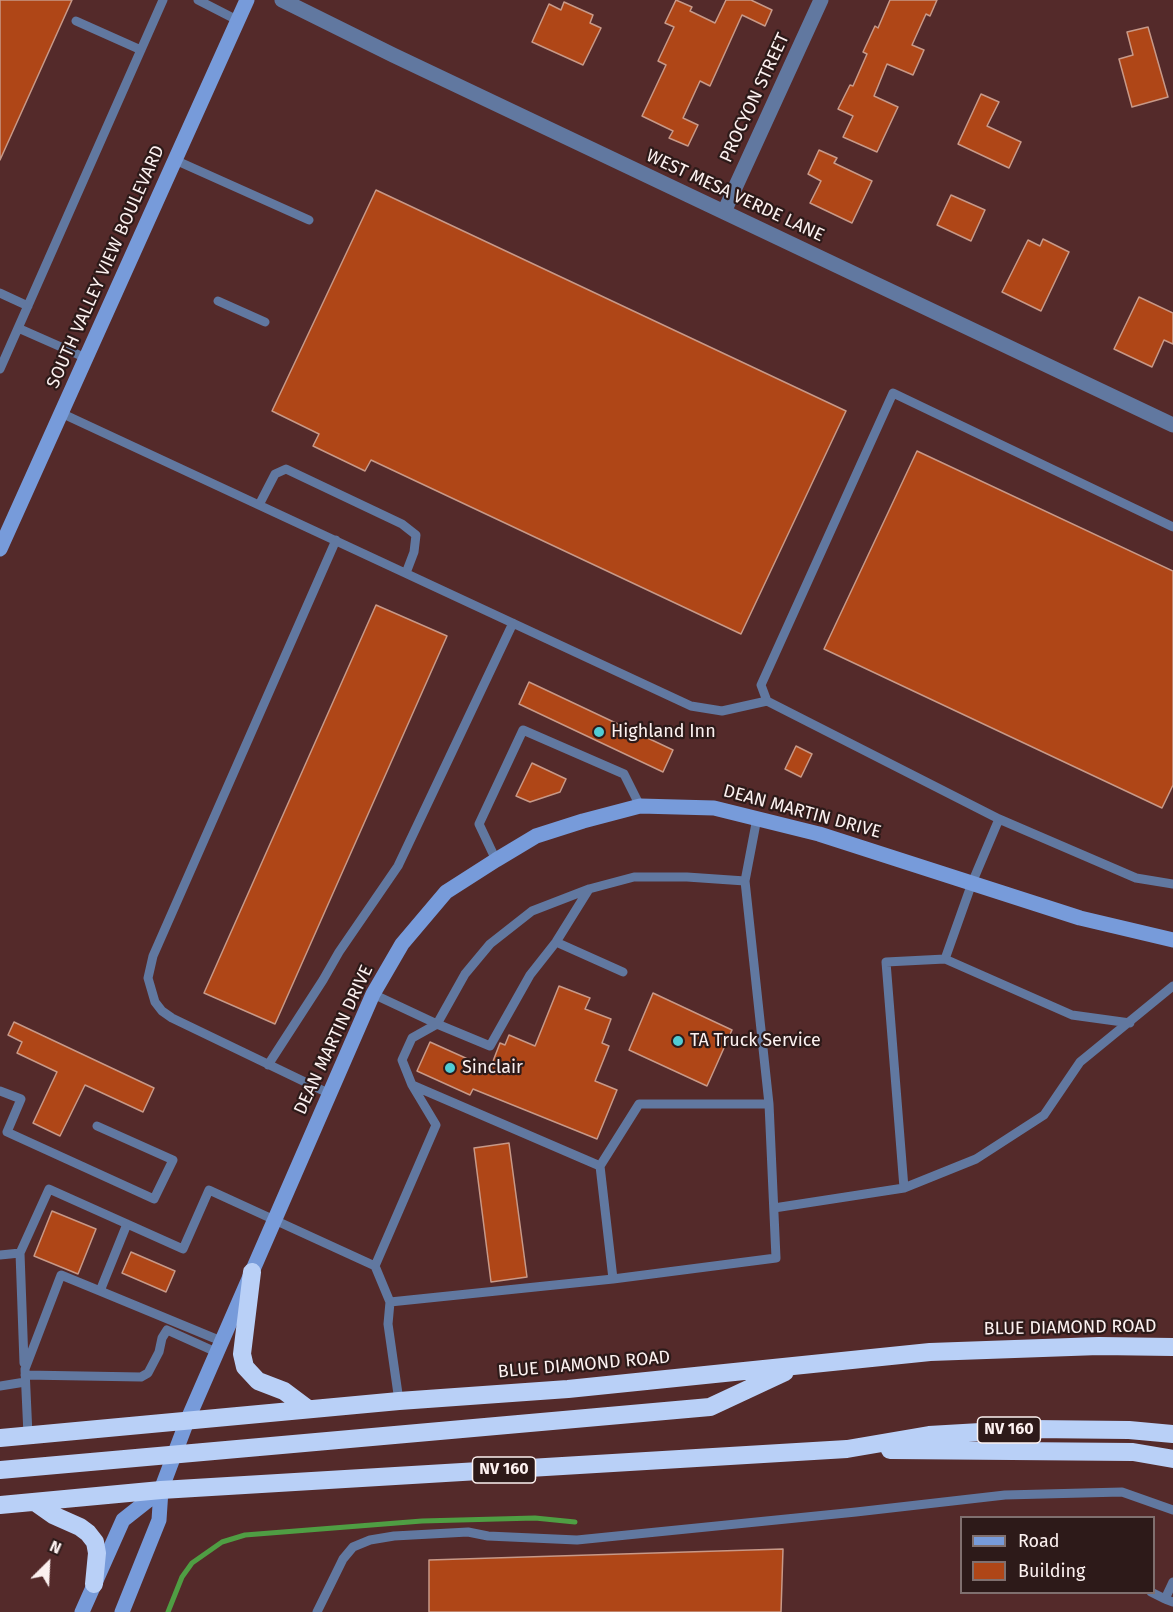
<!DOCTYPE html>
<html>
<head>
<meta charset="utf-8">
<style>
  body { margin:0 }
  #map { position:relative; width:1173px; height:1612px; overflow:hidden; background:#542a2a; font-family:"Fira Sans",sans-serif }
  canvas { display:block }
  .legend { position:absolute; left:960px; top:1516px; width:195px; height:78px; box-sizing:border-box; background:#2d1a19; border:2px solid #80706f; margin:0; padding:8px 10px; list-style:none; font-size:18px; color:#fcf1f0 }
  .legend li { display:flex; align-items:center; gap:12px; height:30px }
  .legend b { width:30px; border:2px solid #80706f }
  .north { position:absolute; left:18px; top:1534px; width:60px; height:60px; -webkit-text-stroke:4px #2d1a19; paint-order:stroke; rotate:24deg; font-size:16px; font-weight:700; line-height:24px; text-align:center; color:#fcf1f0 }
  .north::after { content:''; display:block; margin:auto; width:21px; height:27px; background:#fcf1f0; clip-path:polygon(50% 0,100% 100%,50% 72%,0 100%) }
</style>
</head>
<body>
<div id="map">
<canvas width="1173" height="1612"></canvas>
<ul class="legend">
<li><b style="height:8px;background:#779bda"></b>Road</li>
<li><b style="height:16px;background:#af4617"></b>Building</li>
</ul>
<div class="north">N</div>
</div>
<script>
const c = document.querySelector('canvas').getContext('2d');
c.lineJoin = 'round';
function toPath(rows) {
  const path = new Path2D();
  for (const r of rows) {
    path.moveTo(r[0], r[1]);
    for (let i = 2; i < r.length; i += 2) path.lineTo(r[i], r[i + 1]);
  }
  return path;
}
function trace(path, color, width, dash) {
  c.strokeStyle = color;
  c.lineWidth = width;
  c.lineCap = dash ? 'butt' : 'round';
  c.setLineDash(dash || []);
  c.stroke(path);
}
function paint(path, color) {
  c.fillStyle = color;
  c.fill(path, 'evenodd');
}
function write(font, color, halo, rows, align = 'center') {
  c.font = font + ' "Fira Sans",sans-serif';
  c.lineWidth = 4.5;
  c.setLineDash([]);
  c.textBaseline = 'middle';
  c.strokeStyle = halo;
  c.fillStyle = color;
  for (const [text, x, y, turn = 0] of rows) {
    c.save();
    c.translate(x, y);
    c.rotate((+turn || 0) * Math.PI / 180);
    c.textAlign = isNaN(turn) ? turn : align;
    if (halo) c.strokeText(text, 0, 0);
    c.fillText(text, 0, 0);
    c.restore();
  }
}
const stream = toPath([
  [168,1612,182,1577,192,1563,222,1542,245,1535,422,1521,535,1518,575,1522]
]);
const building = toPath([
  [0,0,72,0,0,160,0,0],
  [676,0,692,7,690,11,715,23,726,0,751,0,772,10,765,26,742,15,710,86,700,81,683,118,698,125,688,146,669,138,673,131,642,116,666,65,658,61,674,27,665,23,676,0],
  [890,0,937,0,930,16,926,14,912,45,924,50,913,75,887,64,874,96,898,107,877,152,843,137,853,116,838,109,850,85,853,86,867,54,863,52,875,26,878,28,890,0],
  [564,2,593,15,590,23,601,28,583,65,532,42,549,4,561,10,564,2],
  [1148,27,1168,97,1132,107,1119,59,1133,55,1127,32,1148,27],
  [981,94,999,102,987,126,1021,142,1009,168,958,144,981,94],
  [819,150,837,158,834,163,872,181,852,223,810,203,821,181,808,174,819,150],
  [376,190,846,411,741,634,371,460,365,471,313,446,319,434,272,411,376,190],
  [951,195,985,210,971,241,937,225,951,195],
  [1043,239,1069,252,1041,311,1002,292,1028,240,1040,246,1043,239],
  [1139,297,1173,313,1173,344,1164,340,1152,367,1114,349,1139,297],
  [917,451,1173,571,1173,785,1162,808,824,649,917,451],
  [376,605,447,636,275,1024,204,993,376,605],
  [529,682,673,750,663,772,519,704,529,682],
  [796,746,812,754,801,777,785,769,796,746],
  [532,763,566,779,560,792,530,802,516,796,532,763],
  [559,986,590,998,585,1009,611,1019,602,1043,609,1046,595,1081,617,1090,597,1139,473,1089,470,1095,417,1071,430,1042,490,1069,500,1043,505,1045,509,1035,535,1046,559,986],
  [653,993,732,1030,707,1086,629,1050,653,993],
  [14,1022,154,1088,143,1112,85,1085,60,1136,33,1123,57,1072,17,1053,22,1042,8,1035,14,1022],
  [509,1143,527,1277,491,1282,474,1148,509,1143],
  [52,1211,96,1229,78,1274,34,1256,52,1211],
  [131,1252,175,1271,166,1292,122,1273,131,1252],
  [783,1549,781,1612,429,1612,429,1560,783,1549]
]);
const lane = toPath([
  [198,0,237,20],
  [76,21,141,50],
  [175,160,309,220],
  [0,293,28,306],
  [218,301,265,322],
  [18,328,86,358],
  [0,369,163,0],
  [61,413,691,706,722,711,767,701],
  [259,505,275,474,286,469,402,524,416,535,414,552,406,573],
  [1173,527,893,393,761,685,767,701,999,819,1136,878,1173,884],
  [999,819,972,883,945,959,1072,1015,1130,1023],
  [496,860,479,824,523,730,624,774,640,806],
  [589,889,556,942,530,975,490,1046,437,1024,465,974,490,944,532,911,589,889,634,877,687,877,745,881,757,818],
  [556,942,623,972],
  [373,994,437,1024],
  [437,1024,412,1038,402,1060,412,1085,436,1125,375,1266,390,1302,613,1279,600,1166,639,1104,769,1104,745,881],
  [268,1065,323,980,339,952,398,866,513,623],
  [412,1085,600,1166],
  [0,1091,21,1099,7,1132,154,1199,173,1160,97,1126],
  [330,1094,172,1018,162,1011,155,1002,148,978,153,956,336,540],
  [904,1188,886,962,945,959],
  [774,1208,904,1188,976,1159,1044,1115,1080,1062,1173,986],
  [127,1224,100,1291,221,1341],
  [20,1253,24,1363],
  [0,1255,20,1253,49,1189,183,1249,209,1190,375,1266],
  [613,1279,776,1258,769,1104],
  [390,1302,388,1324,399,1401],
  [25,1375,141,1377,148,1373,159,1352,162,1338,167,1330,216,1352],
  [0,1386,25,1382],
  [28,1435,25,1369,61,1275,100,1291],
  [1173,1582,1165,1599,1173,1602],
  [1151,1592,1165,1599],
  [317,1612,343,1559,353,1547,370,1540,394,1536,468,1532,488,1536,577,1540,856,1512,1005,1495,1122,1492,1173,1510]
]);
const street = toPath([
  [282,0,393,55,1173,425],
  [724,212,821,0]
]);
const secondary = toPath([
  [0,549,247,0],
  [82,1612,123,1520,161,1490],
  [122,1612,159,1520,161,1490,187,1421,373,994,402,944,446,892,496,860,536,836,583,821,640,806,714,808,819,834,1080,918,1173,940]
]);
const highway = toPath([
  [252,1272,242,1354,245,1367,258,1381,284,1391,308,1409],
  [0,1438,399,1401,568,1389,930,1352,1099,1346,1173,1347],
  [890,1450,1133,1452,1173,1459],
  [0,1470,710,1407,785,1372],
  [36,1503,53,1515,80,1527,88,1533,95,1542,97,1553,94,1584],
  [0,1505,161,1490,847,1449,929,1435,1032,1429,1129,1430,1173,1434]
]);
const markers = [
  [599,732,6,"#51ccd4"],
  [678,1041,6,"#51ccd4"],
  [450,1068,6,"#51ccd4"]
];
const shields = [
  [1009,1430,63],
  [504,1470,63]
];
const shieldNames = [
  ["NV 160",1009,1430],
  ["NV 160",504,1470]
];
const streetNames = [
  ["PROCYON STREET",755,98,-65],
  ["WEST MESA VERDE LANE",735,196,25],
  ["SOUTH VALLEY VIEW BOULEVARD",106,267,-66],
  ["DEAN MARTIN DRIVE",802,812,15],
  ["DEAN MARTIN DRIVE",334,1040,-65],
  ["BLUE DIAMOND ROAD",1070,1328,-1],
  ["BLUE DIAMOND ROAD",584,1365,-5]
];
const poiNames = [
  ["Highland Inn",611,732],
  ["TA Truck Service",690,1041],
  ["Sinclair",462,1068]
];
trace(stream, '#4f9e43', 5);
paint(building, '#af4617');
trace(building, '#c89988', 1.5);
trace(lane, '#6178a0', 9);
trace(street, '#6178a0', 15);
trace(secondary, '#779bda', 15);
trace(highway, '#b9d0f7', 18);
for (const [x, y, r, color] of markers) {
  const dot = new Path2D();
  dot.arc(x, y, r, 0, 2 * Math.PI);
  c.fillStyle = color;
  c.fill(dot);
  trace(dot, '#2d1a19', 2);
}
for (const [x, y, w] of shields) {
  const box = new Path2D();
  box.roundRect(x - w / 2, y - 13, w, 26, 4.5);
  c.fillStyle = '#2d1a19';
  c.fill(box);
  trace(box, '#fcf1f0', 1.5);
}
write('bold 16px', '#fcf1f0', null, shieldNames);
write('18px', '#fcf1f0', '#2d1a19', streetNames);
write('18px', '#fcf1f0', '#2d1a19', poiNames, 'left');
</script>
</body>
</html>
